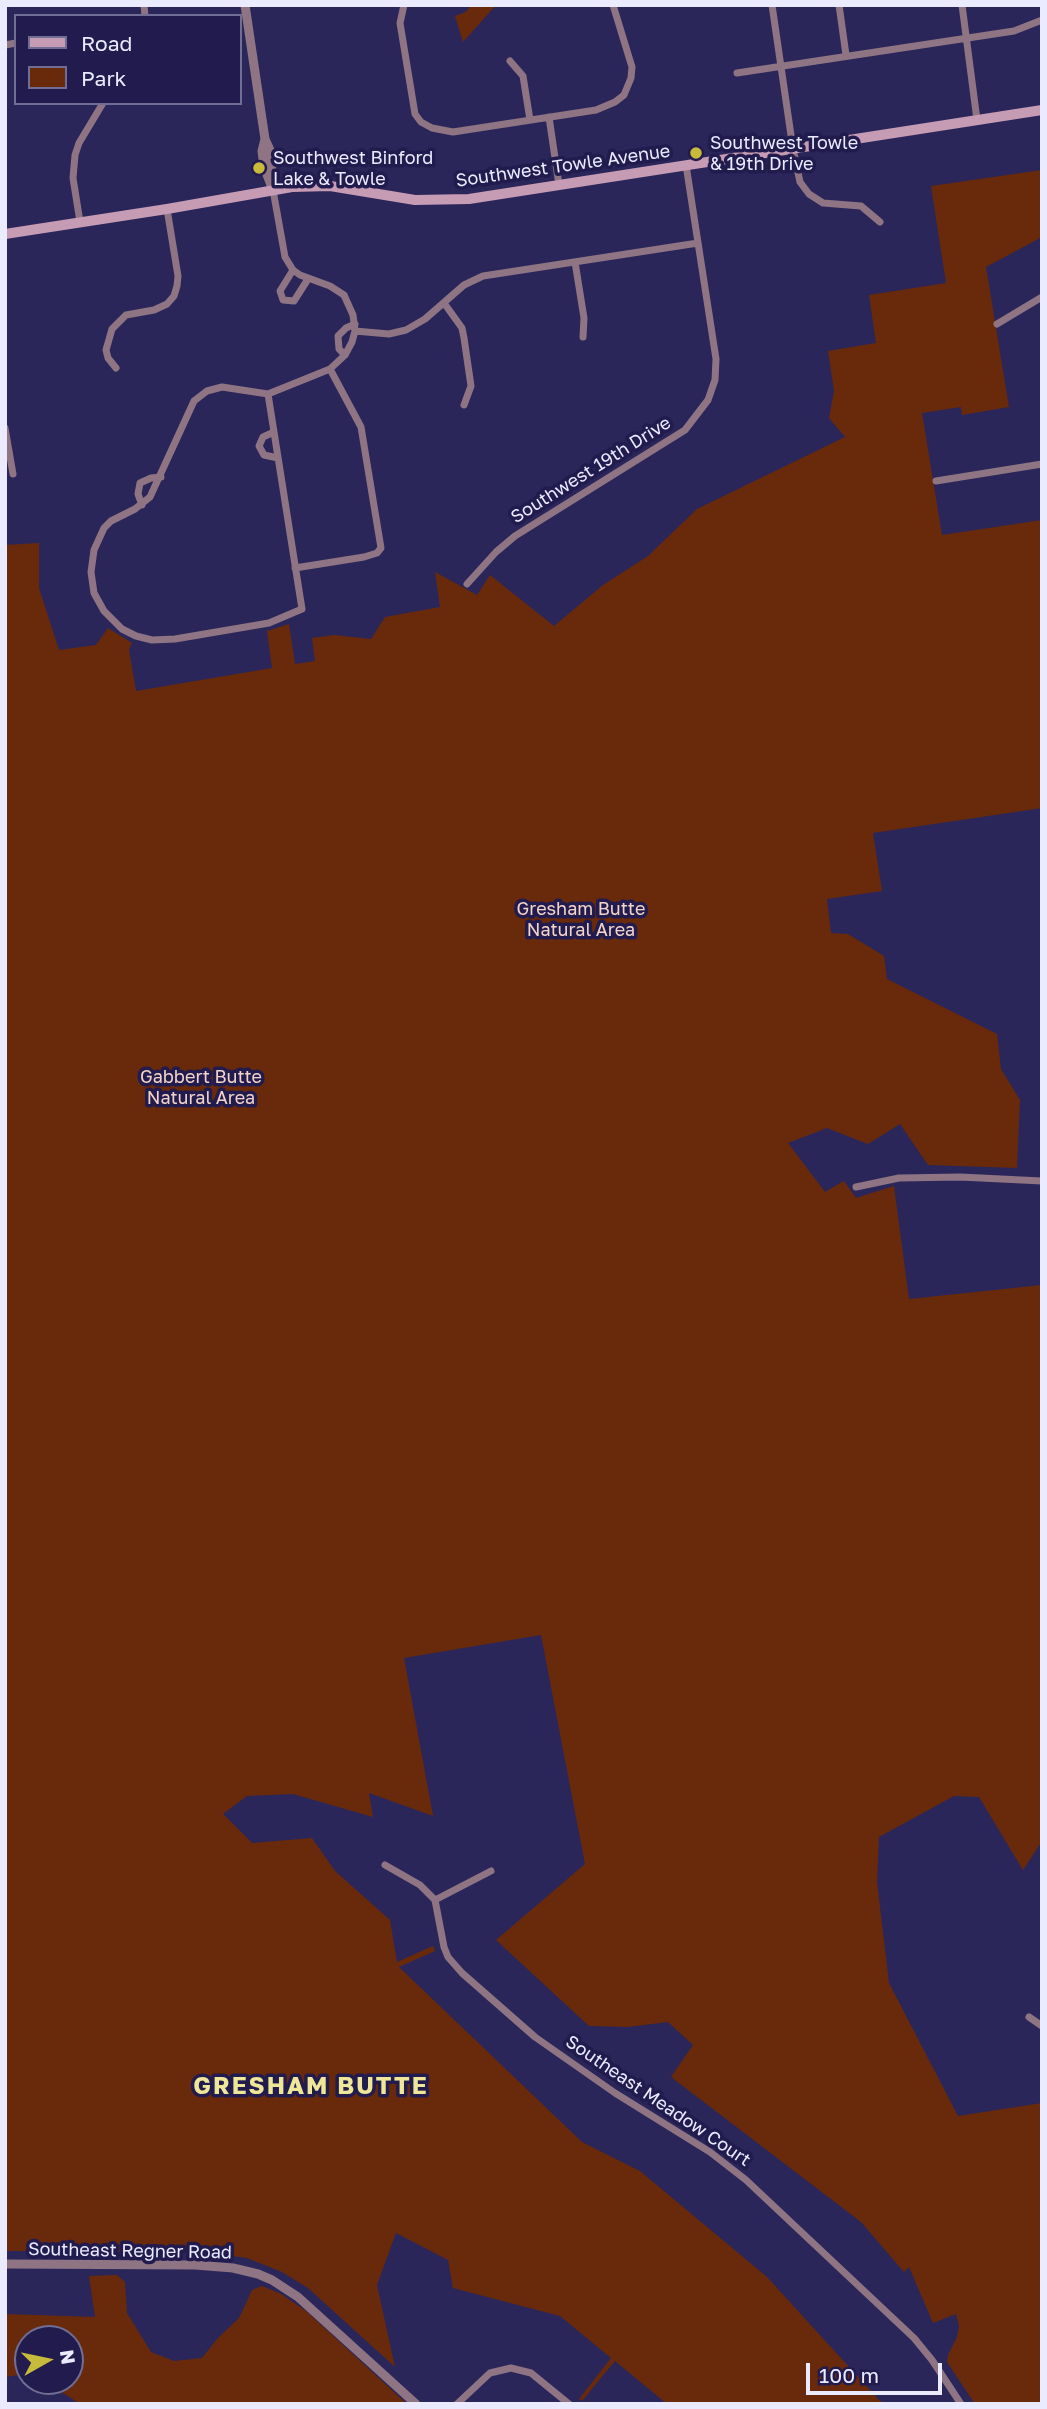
<!DOCTYPE html>
<html>
<head>
<meta charset="utf-8">
<style>
  body { margin:0 }
  #map { position:relative; width:1047px; height:2409px; overflow:hidden; background:#2a2659; font-family:"Golos Text",sans-serif }
  canvas { display:block }
  .frame { position:absolute; inset:0; border:7px solid #eaebff; pointer-events:none }
  .legend { position:absolute; left:14px; top:14px; width:228px; height:91px; box-sizing:border-box; background:#211b4e; border:2px solid #716e95; margin:0; padding:9px 12px; list-style:none; font-size:21px; color:#eaebff }
  .legend li { display:flex; align-items:center; gap:14px; height:35px }
  .legend b { width:35px; border:2px solid #716e95 }
  .north { position:absolute; left:14px; top:2325px; width:70px; height:70px; box-sizing:border-box; background:#211b4e; border:2px solid #716e95; border-radius:50%; rotate:81deg; font-size:19px; font-weight:700; line-height:28px; text-align:center; color:#eaebff }
  .north::after { content:''; display:block; margin:auto; width:24px; height:32px; background:#c8bb3b; clip-path:polygon(50% 0,100% 100%,50% 72%,0 100%) }
  .scale { position:absolute; left:806px; top:2363px; width:136px; height:32px; box-sizing:border-box; border:4px solid #eaebff; border-top:0; padding-left:9px; font-size:21px; line-height:24px; white-space:nowrap; color:#eaebff; -webkit-text-stroke:5px #211b4e; paint-order:stroke }
</style>
</head>
<body>
<div id="map">
<canvas width="1047" height="2409"></canvas>
<div class="frame"></div>
<ul class="legend">
<li><b style="height:9px;background:#c69bb4"></b>Road</li>
<li><b style="height:19px;background:#692a0b"></b>Park</li>
</ul>
<div class="north">N</div>
<div class="scale">100 m</div>
</div>
<script>
const c = document.querySelector('canvas').getContext('2d');
c.lineJoin = 'round';
function paint(path, color) {
  c.fillStyle = color;
  c.fill(path, 'evenodd');
}
function toPath(rows) {
  const path = new Path2D();
  for (const r of rows) {
    path.moveTo(r[0], r[1]);
    for (let i = 2; i < r.length; i += 2) path.lineTo(r[i], r[i + 1]);
  }
  return path;
}
function trace(path, color, width, dash) {
  c.strokeStyle = color;
  c.lineWidth = width;
  c.lineCap = dash ? 'butt' : 'round';
  c.setLineDash(dash || []);
  c.stroke(path);
}
function write(font, color, halo, rows, align = 'center') {
  c.font = font + ' "Golos Text",sans-serif';
  c.lineWidth = 7;
  c.setLineDash([]);
  c.textBaseline = 'middle';
  c.strokeStyle = halo;
  c.fillStyle = color;
  for (const [text, x, y, turn = 0] of rows) {
    c.save();
    c.translate(x, y);
    c.rotate((+turn || 0) * Math.PI / 180);
    c.textAlign = isNaN(turn) ? turn : align;
    if (halo) c.strokeText(text, 0, 0);
    c.fillText(text, 0, 0);
    c.restore();
  }
}
const green = toPath([
  [471,5,496,5,463,42,455,16,466,12],
  [1042,170,1042,237,986,267,1009,407,962,415,961,407,922,413,942,535,1042,520,1042,808,873,833,882,891,827,899,831,933,848,934,884,956,887,979,997,1034,1001,1069,1020,1100,1017,1168,928,1165,900,1124,868,1144,827,1128,788,1143,825,1192,844,1181,856,1198,894,1186,909,1299,1042,1285,1042,1841,1023,1870,979,1797,954,1796,879,1837,877,1882,889,1983,958,2116,1042,2103,1042,2404,975,2404,947,2362,948,2355,957,2337,959,2326,956,2314,933,2323,909,2267,904,2272,861,2222,671,2077,693,2045,668,2022,628,2027,589,2026,496,1940,585,1864,541,1635,404,1658,433,1816,369,1793,373,1817,293,1794,247,1796,223,1814,252,1843,312,1838,335,1871,390,1920,397,1962,433,1946,435,1951,399,1967,582,2142,640,2171,767,2277,880,2401,890,2404,667,2404,615,2361,582,2401,579,2399,611,2358,560,2316,453,2288,448,2260,396,2233,377,2285,395,2367,308,2288,282,2272,247,2258,205,2252,5,2251,5,545,39,543,39,588,59,650,96,645,108,628,132,643,129,650,136,691,272,668,267,631,289,624,295,664,315,661,312,638,334,635,371,639,385,617,440,607,435,572,477,595,490,575,554,626,603,585,648,556,697,509,845,437,829,418,834,391,828,351,876,343,869,295,946,283,931,186],
  [117,2275,125,2282,127,2313,151,2352,174,2361,202,2358,217,2339,239,2318,252,2290,262,2286,281,2294,306,2311,407,2404,80,2404,54,2387,36,2381,70,2381,70,2339,28,2339,28,2378,19,2375,5,2377,5,2314,95,2317,89,2276]
]);
const minor = toPath([
  [144,5,145,16],
  [404,5,400,23,415,114,421,122,432,128,453,132,596,110,615,102,624,95,631,78,632,67,613,5],
  [772,5,793,149,800,182,809,194,823,203,861,206,880,222],
  [839,5,846,55],
  [962,5,977,120],
  [5,45,16,43],
  [510,61,523,76,530,120],
  [737,73,1014,31,1042,20],
  [549,117,559,185],
  [80,222,73,178,75,155,79,143,103,103],
  [575,262,584,318,583,337],
  [293,270,280,291,283,300,294,301,308,279],
  [444,303,462,328,464,338,471,386,464,405],
  [997,324,1042,297],
  [355,331,389,334,406,330,425,319,464,285,483,276,698,243],
  [345,355,339,349,338,336,346,328,355,324],
  [116,368,108,358,106,350,112,329,126,315,154,310,167,304,174,296,177,286,178,276,167,209],
  [268,394,302,609,269,623,175,639,152,640,136,636,122,629,104,611,94,593,91,572,94,550,104,528,111,521,135,509,150,497,194,401,207,391,222,387,268,394,330,369,345,355,352,342,355,331,353,315,344,295,330,286,300,275,293,270,285,257,273,190],
  [5,428,13,474],
  [274,432,263,437,259,446,264,455,278,458],
  [936,481,1042,464],
  [142,505,138,494,140,483,151,478,161,477],
  [295,568,364,557,377,553,381,548,361,427,330,369],
  [467,584,496,552,515,536,685,430,708,400,715,380,716,359,686,165],
  [856,1187,899,1178,960,1177,1042,1181],
  [385,1865,420,1885,435,1900,444,1947,448,1957,462,1973,535,2037,615,2093,710,2152,746,2180,914,2338,932,2360,961,2404],
  [435,1900,491,1871],
  [1029,2017,1042,2026],
  [457,2404,490,2373,511,2368,531,2373,569,2404]
]);
const tertiary = toPath([
  [245,5,265,139,262,151,264,167,273,190],
  [265,139,270,150,273,181],
  [5,2264,195,2265,233,2268,258,2274,272,2280,298,2297,416,2404]
]);
const secondary = toPath([
  [5,234,167,209,292,187,330,186,415,200,469,199,1042,110]
]);
const markers = [
  [696,153,7,"#c8bb3b"],
  [259,168,7,"#c8bb3b"]
];
const poiNames = [
  ["Southwest Towle",710,143],
  ["& 19th Drive",710,164],
  ["Southwest Binford",273,158],
  ["Lake & Towle",273,179]
];
const streetNames = [
  ["Southwest Towle Avenue",563,166,-8],
  ["Southwest 19th Drive",591,470,-32],
  ["Southeast Meadow Court",658,2101,34],
  ["Southeast Regner Road",130,2251,1]
];
const parkNames = [
  ["Gresham Butte",581,909],
  ["Natural Area",581,930],
  ["Gabbert Butte",201,1077],
  ["Natural Area",201,1098]
];
const districtNames = [
  ["GRESHAM BUTTE",311,2086]
];
paint(green, '#692a0b');
trace(minor, '#8f7484', 7);
trace(tertiary, '#8f7484', 9);
trace(secondary, '#c69bb4', 10);
for (const [x, y, r, color] of markers) {
  const dot = new Path2D();
  dot.arc(x, y, r, 0, 2 * Math.PI);
  c.fillStyle = color;
  c.fill(dot);
  trace(dot, '#211b4e', 2.5);
}
write('18px', '#eaebff', '#211b4e', poiNames, 'left');
write('18px', '#eaebff', '#211b4e', streetNames);
write('18px', '#f2d4c8', '#211b4e', parkNames);
c.letterSpacing = '2px';
write('bold 24px', '#eee798', '#211b4e', districtNames);
c.letterSpacing = '0px';
</script>
</body>
</html>
